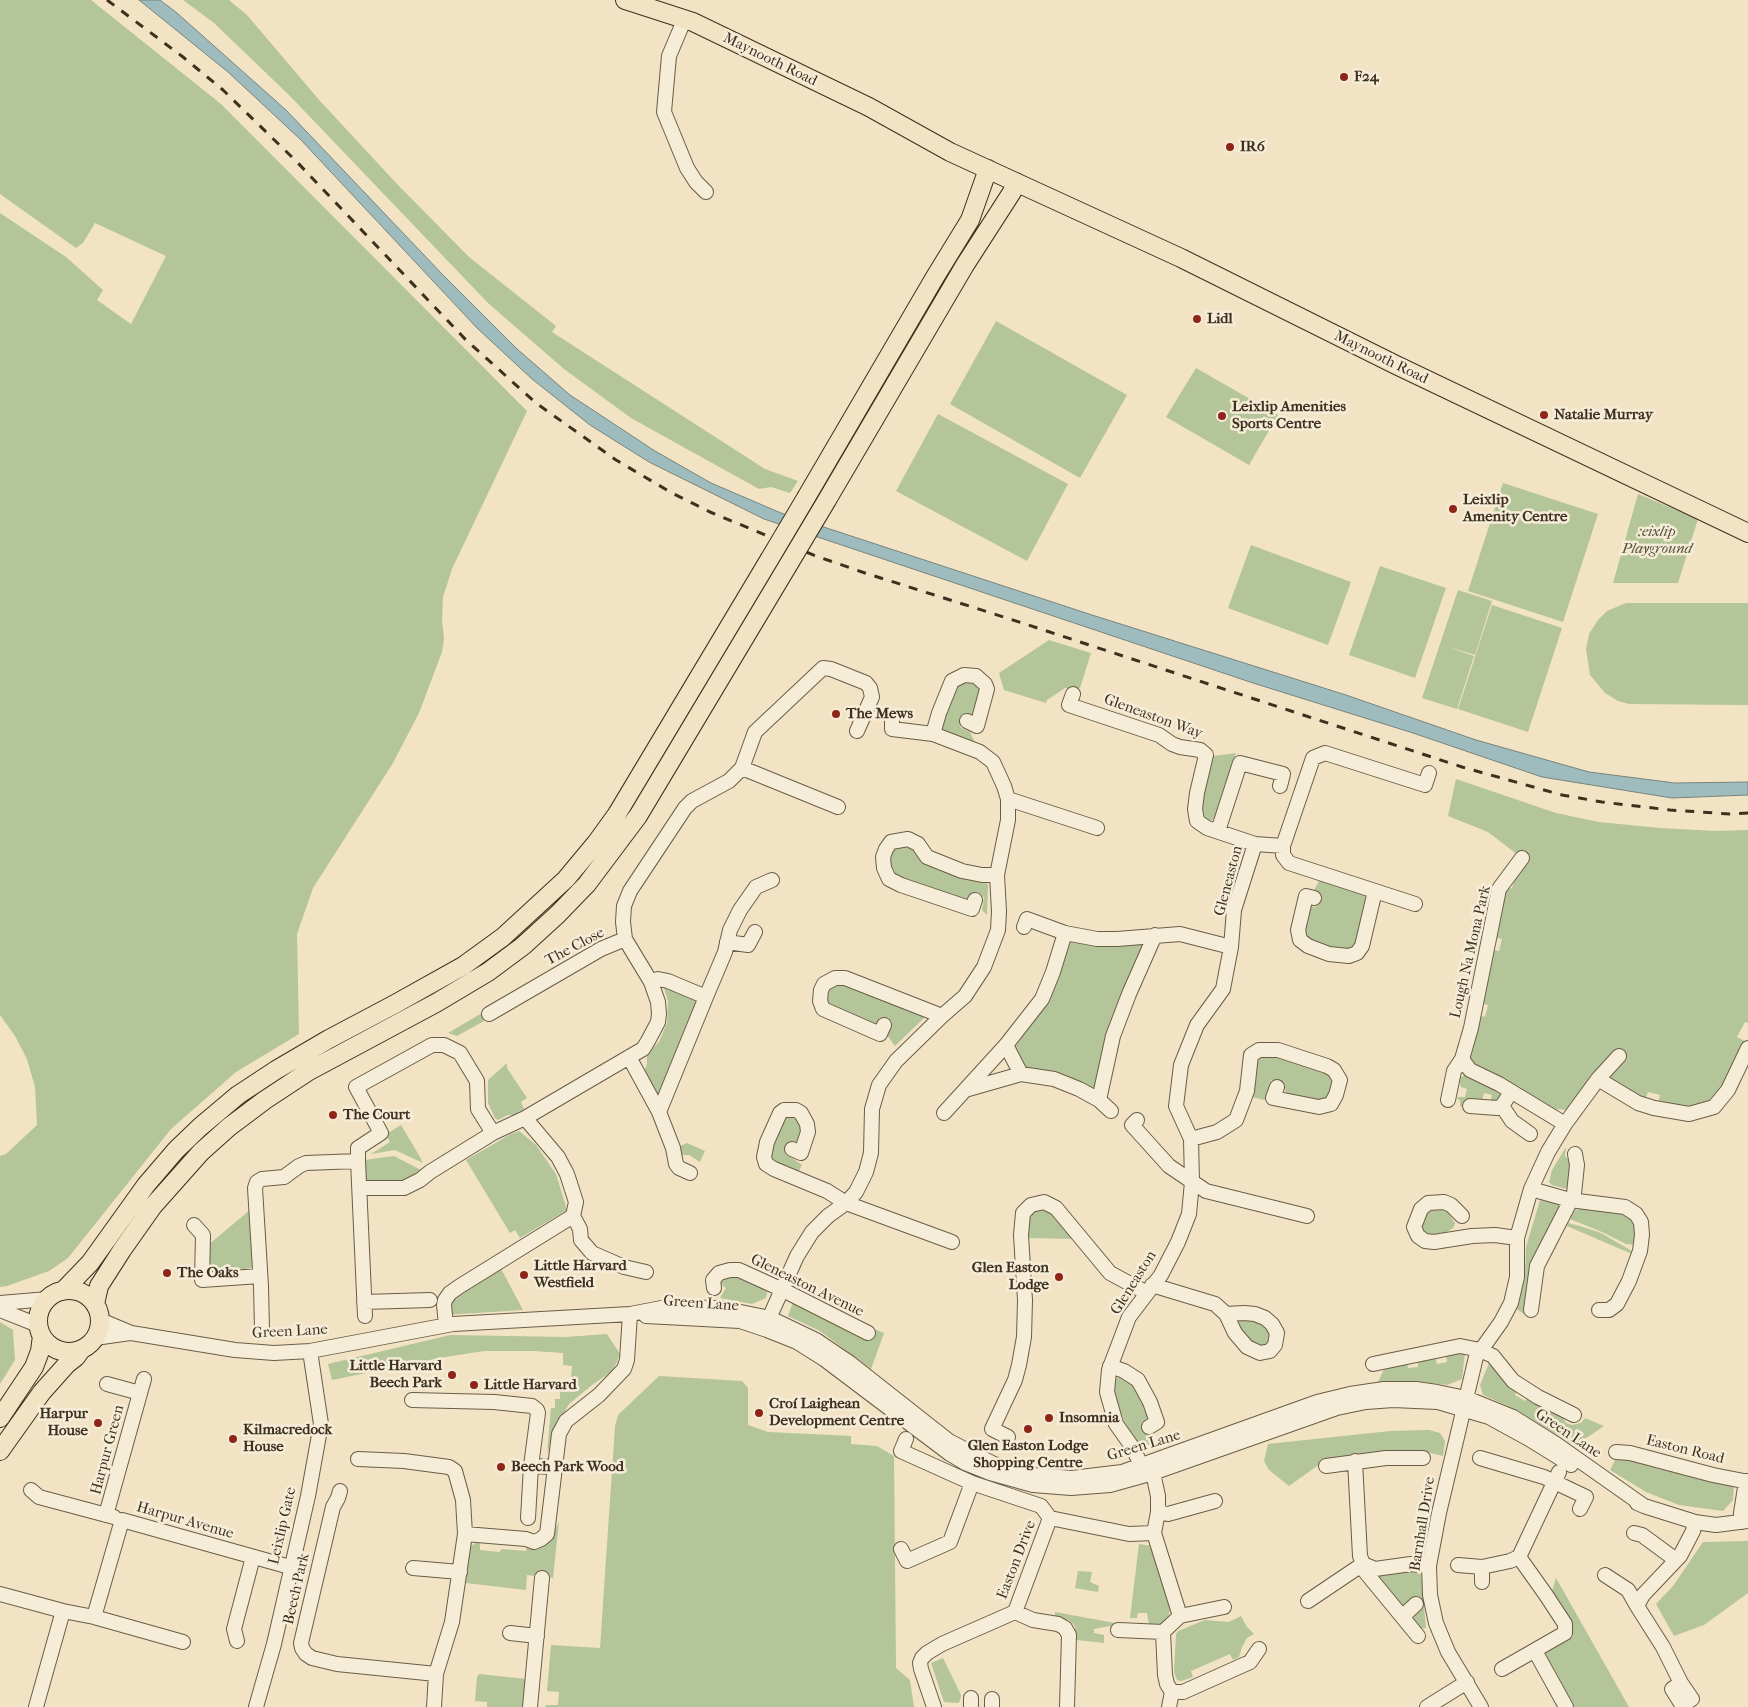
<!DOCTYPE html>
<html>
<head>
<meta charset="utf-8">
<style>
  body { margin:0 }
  canvas { display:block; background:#f1e3c4 }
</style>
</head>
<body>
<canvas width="1748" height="1707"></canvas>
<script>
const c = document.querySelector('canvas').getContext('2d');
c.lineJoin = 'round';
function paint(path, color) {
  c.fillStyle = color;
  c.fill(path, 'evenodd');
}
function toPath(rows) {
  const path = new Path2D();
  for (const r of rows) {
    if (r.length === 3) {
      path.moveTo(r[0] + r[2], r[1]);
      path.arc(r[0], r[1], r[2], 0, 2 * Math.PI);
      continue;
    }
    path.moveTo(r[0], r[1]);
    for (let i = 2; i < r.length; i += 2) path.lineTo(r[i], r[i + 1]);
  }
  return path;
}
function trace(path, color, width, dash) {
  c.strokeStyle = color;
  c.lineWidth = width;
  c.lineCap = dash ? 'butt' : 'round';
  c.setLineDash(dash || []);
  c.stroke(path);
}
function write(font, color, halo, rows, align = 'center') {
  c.font = font + ' "IM FELL French Canon",serif';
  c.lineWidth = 5;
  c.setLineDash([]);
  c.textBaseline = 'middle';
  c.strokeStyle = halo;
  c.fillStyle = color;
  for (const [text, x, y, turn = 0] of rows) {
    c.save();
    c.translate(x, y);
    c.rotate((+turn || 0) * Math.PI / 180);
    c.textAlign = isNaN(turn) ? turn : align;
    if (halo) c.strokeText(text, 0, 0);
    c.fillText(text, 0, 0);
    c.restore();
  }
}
const green = toPath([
  [0,0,91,0,221,104,527,411,452,569,443,597,442,619,444,639,442,652,419,713,393,763,313,888,297,934,299,1034,236,1072,171,1129,68,1258,49,1271,7,1286,0,1287,0,1156,6,1154,37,1125,35,1087,27,1059,15,1036,0,1015,0,213,66,257,103,290,97,300,131,324,166,256,95,223,83,243,76,248,0,194],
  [183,0,229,0,247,15,320,101,397,184,469,257,556,326,552,332,765,469,798,481,790,493,771,487,759,489,631,418,564,369,488,303,290,96,214,23],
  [996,321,1127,395,1080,478,950,404],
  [1196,368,1278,415,1249,465,1166,417],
  [938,414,1068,484,1027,561,896,491],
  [1503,483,1598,514,1563,622,1468,591],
  [1638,494,1698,519,1678,583,1613,583],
  [1251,545,1351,582,1328,645,1228,608],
  [1380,566,1446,588,1415,678,1349,655],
  [1458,590,1492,601,1475,655,1445,646,1474,656,1457,709,1422,698],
  [1626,603,1748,603,1748,705,1629,704,1618,701,1605,693,1590,675,1586,649,1589,634,1598,620,1607,611],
  [1492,605,1562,628,1528,732,1458,709],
  [1049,640,1091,653,1080,688,1065,688,1047,700,1046,703,1004,690,999,673],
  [971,681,981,688,973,714,964,714,960,727,970,732,976,745,943,731,941,726,958,682],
  [1236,753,1217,817,1208,822,1198,819,1198,808,1213,756],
  [1456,779,1556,813,1599,822,1660,828,1715,831,1748,830,1748,1023,1745,1022,1737,1037,1745,1041,1722,1090,1712,1101,1689,1108,1658,1103,1660,1095,1648,1092,1645,1100,1613,1084,1601,1068,1568,1110,1552,1109,1473,1066,1469,1060,1478,1015,1485,1017,1488,1005,1481,1003,1492,950,1499,951,1502,939,1494,937,1505,889,1512,888,1522,858,1488,832,1448,816],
  [906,844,932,864,988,884,987,915,982,910,984,897,972,893,969,898,963,901,910,883,891,872,888,858,898,845],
  [1320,879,1368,894,1357,944,1347,951,1332,949,1311,941,1302,931,1308,906,1315,907,1319,897,1314,890],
  [1073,940,1137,944,1142,947,1097,1087,1091,1089,1026,1072,1014,1049,1046,1000,1067,944],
  [842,982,925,1017,895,1046,887,1035,892,1023,880,1017,876,1024,873,1025,828,1008,824,1001,826,990],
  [663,985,699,1001,660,1096,656,1094,644,1071,647,1064,647,1054,659,1042,667,1023,668,1001],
  [482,1013,486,1020,457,1036,448,1033],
  [1257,1056,1282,1056,1329,1074,1332,1085,1328,1098,1322,1103,1286,1094,1284,1083,1271,1080,1265,1100,1251,1097],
  [507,1063,507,1068,527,1098,521,1102,524,1109,514,1115,508,1115,498,1120,495,1118,488,1103,488,1080],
  [1465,1075,1500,1091,1501,1100,1490,1103,1492,1095,1484,1093,1482,1101,1466,1104,1463,1107,1460,1106,1460,1100,1457,1099,1458,1097,1465,1097,1467,1089,1461,1087,1459,1080,1461,1077],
  [783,1116,796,1116,803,1129,798,1146,789,1143,785,1153,802,1165,798,1173,770,1160,770,1146],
  [401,1125,420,1157,423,1163,395,1150,371,1154,390,1142,387,1136,388,1133],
  [519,1131,536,1145,556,1174,567,1210,520,1238,515,1230,510,1233,466,1160,511,1134],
  [687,1143,705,1151,700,1162,689,1155,681,1155,680,1146],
  [1566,1147,1565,1156,1571,1162,1571,1190,1552,1185,1549,1182,1552,1170],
  [394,1156,423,1171,403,1183,366,1182,365,1178,364,1160],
  [1540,1200,1558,1204,1561,1210,1526,1305,1525,1315,1517,1309,1525,1278,1526,1247],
  [1040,1207,1051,1211,1075,1239,1026,1238,1029,1212],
  [1445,1208,1455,1223,1453,1228,1439,1237,1427,1234,1420,1229,1423,1220,1429,1210],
  [1586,1208,1621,1211,1633,1217,1636,1226,1637,1245,1626,1244,1602,1232,1570,1219,1575,1210],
  [250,1210,252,1268,208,1275,207,1246],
  [1568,1223,1580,1226,1601,1233,1632,1251,1632,1254,1567,1226],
  [498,1263,523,1310,445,1315,450,1293],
  [741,1274,768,1288,766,1298,752,1304,720,1298,726,1288,722,1285,721,1280,727,1275],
  [794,1299,868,1341,874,1329,884,1333,871,1369,820,1331,788,1316],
  [1234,1318,1244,1318,1268,1326,1275,1333,1267,1347,1260,1347,1246,1341],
  [0,1322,13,1330,15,1360,0,1384],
  [607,1334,620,1354,616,1364,612,1371,592,1385,569,1404,554,1430,547,1454,551,1408,555,1408,555,1399,560,1399,560,1391,570,1392,572,1366,563,1365,563,1353,534,1351,484,1351,439,1358,332,1380,328,1364,450,1335,566,1337],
  [1451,1352,1465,1352,1462,1379,1447,1385,1414,1381,1378,1382,1386,1365,1407,1361,1408,1368,1418,1367,1418,1360,1435,1357,1437,1364,1447,1362,1446,1356],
  [1489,1363,1496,1366,1518,1389,1515,1395,1525,1401,1530,1396,1563,1414,1563,1418,1566,1423,1572,1425,1581,1423,1585,1418,1604,1426,1588,1437,1571,1444,1517,1410,1483,1395,1480,1385],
  [659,1376,742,1381,748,1388,748,1425,768,1432,851,1436,851,1444,877,1446,894,1456,896,1668,910,1680,914,1707,545,1707,546,1705,558,1705,559,1692,547,1691,551,1645,600,1648,615,1426,618,1415],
  [1121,1376,1138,1388,1149,1416,1144,1423,1153,1443,1141,1447,1137,1445,1124,1421,1115,1397,1114,1388,1116,1379],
  [1429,1430,1440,1433,1445,1441,1443,1456,1418,1450,1354,1455,1324,1461,1289,1486,1269,1470,1264,1461,1268,1444,1390,1431],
  [1626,1457,1734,1483,1733,1500,1723,1511,1679,1505,1646,1492,1610,1470,1615,1460,1622,1460],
  [559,1522,553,1578,527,1575,526,1590,466,1583,468,1550,470,1546,476,1543,480,1543,480,1550,499,1552,502,1549,526,1551,527,1546,552,1535],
  [1748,1541,1748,1593,1704,1625,1674,1636,1656,1604,1673,1586,1703,1542],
  [1139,1544,1152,1546,1170,1610,1168,1618,1162,1624,1149,1624,1147,1613,1138,1613,1137,1618,1130,1618],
  [1078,1571,1092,1572,1090,1582,1099,1586,1098,1592,1075,1588],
  [1379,1571,1412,1571,1421,1573,1426,1628,1418,1629,1412,1620,1419,1611,1414,1602,1401,1608,1376,1579],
  [1556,1578,1629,1707,1572,1707,1544,1662,1543,1650,1560,1641,1573,1637,1571,1623,1552,1591],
  [1055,1612,1115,1623,1115,1625,1094,1629,1094,1633,1104,1635,1104,1643,1076,1640,1075,1626,1069,1620,1055,1616],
  [1241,1616,1247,1627,1254,1634,1247,1638,1242,1647,1239,1657,1233,1660,1230,1654,1191,1671,1193,1677,1181,1681,1177,1680,1174,1672,1176,1634,1178,1631,1205,1620,1229,1622],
  [943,1658,961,1695,960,1701,958,1703,944,1702,931,1663],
  [479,1674,526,1679,523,1707,487,1707,487,1702,475,1701,477,1677]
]);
const water = toPath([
  [139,0,160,0,177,13,286,110,443,275,516,348,570,395,655,451,711,483,781,513,1092,615,1346,695,1476,740,1589,772,1675,783,1748,782,1748,795,1672,798,1542,777,1413,733,1253,683,764,519,649,462,590,425,532,379,477,328,301,140,228,72,139,0]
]);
const minor = toPath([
  [685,18,669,56,664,112,687,168,696,182,706,192],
  [1073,694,1069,705,1159,735,1172,744,1180,747,1200,750,1206,755,1197,793,1195,809,1197,821,1207,828,1255,844],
  [933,734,939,713,952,681,964,675,976,676,985,684,987,689,977,726,967,721],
  [1008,799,1097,828],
  [838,807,742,768,755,732,823,668,831,669,866,683,870,688,872,697,857,731],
  [1218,831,1240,763,1283,774,1280,786],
  [1314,898,1306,896,1298,930,1300,940,1308,946,1329,954,1349,956,1357,953,1362,946,1375,891],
  [975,900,972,909,901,885,889,879,884,868,883,857,886,849,891,842,908,839,918,844,927,857,962,871,982,875,997,875],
  [1415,904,1289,863,1283,855,1283,846,1313,758,1325,753,1425,785,1429,773],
  [1024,927,1027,919,1065,933,1097,939,1117,939,1180,934,1231,947],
  [1065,933,1053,972,1042,999,1006,1045,965,1090,1021,1074,1054,1079,1079,1089,1099,1100,1113,1036,1129,994,1155,935],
  [727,942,748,945,755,932],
  [651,982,658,979,668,981,706,997,659,1112],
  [706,997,725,952,730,930,740,910,756,887,772,880],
  [489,1014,601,949,625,939],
  [884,1025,880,1034,823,1009,820,1001,821,990,824,984,835,978,845,978,942,1016],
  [1006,1045,1021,1074],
  [629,1057,659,1112,673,1148,676,1164,679,1168,690,1173],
  [1462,1059,1470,1070,1499,1084,1565,1124],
  [1598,1079,1638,1103,1654,1108,1689,1114,1714,1107,1728,1090,1748,1048],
  [1099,1100,1111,1111],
  [1448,1100,1454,1071,1462,1059,1471,1028,1499,889,1522,858],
  [1470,1106,1497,1108,1502,1106,1511,1092],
  [1502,1106,1512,1121,1530,1134],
  [944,1113,965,1090],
  [1137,1120,1132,1125,1169,1166,1206,1191,1307,1216],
  [1191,1139,1217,1132,1236,1120,1247,1091,1251,1055,1259,1050,1278,1050,1327,1066,1334,1070,1340,1080,1336,1095,1331,1104,1319,1107,1273,1098,1277,1087],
  [792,1149,801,1153,808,1132,807,1124,801,1113,796,1110,784,1110,780,1113,767,1142,764,1157,766,1164,774,1169,827,1191,846,1203,952,1242],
  [358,1161,358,1148,381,1133,356,1087,432,1045,444,1045,460,1053,477,1081,478,1109,493,1133],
  [360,1188,404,1188,420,1180,430,1172,493,1133,525,1118],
  [1531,1189,1570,1200,1625,1207,1636,1214,1641,1222,1642,1235,1640,1251,1629,1281,1617,1304,1609,1310,1599,1310],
  [573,1216,580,1229,581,1240,592,1253,624,1267,646,1272],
  [1462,1216,1451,1205,1444,1202,1428,1203,1421,1209,1414,1227,1418,1236,1425,1241,1434,1242,1472,1236,1495,1235,1517,1238],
  [194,1225,203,1235,202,1280,260,1276],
  [1152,1285,1215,1304,1226,1314,1235,1333,1247,1347,1260,1353,1270,1351,1275,1345,1277,1333,1272,1324,1265,1318,1255,1314,1244,1313,1226,1314],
  [714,1288,713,1280,719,1273,730,1270,739,1270,783,1290,868,1333],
  [364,1302,430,1300],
  [0,1303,48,1299],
  [0,1310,38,1325],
  [1531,1310,1537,1266,1574,1194,1577,1165,1575,1154],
  [646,1316,740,1321,767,1330,797,1342,824,1359,950,1454,965,1463,990,1473,1033,1485,1071,1488,1110,1485,1153,1473,1337,1408,1366,1402,1393,1400,1438,1402,1489,1417,1529,1439,1571,1465],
  [100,1320,131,1333,235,1350,274,1353,310,1351,453,1324,630,1314,667,1307,721,1308,770,1318,816,1340,850,1363,949,1441,994,1464,1034,1475,1072,1478,1122,1472,1317,1402,1350,1394,1384,1389,1416,1389,1437,1392,1466,1398,1513,1417,1556,1444,1644,1506],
  [446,1325,444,1305,445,1300,450,1293,460,1286,573,1216,576,1202,567,1174,558,1157,525,1118,636,1053,643,1049,648,1041,658,1022,659,1014,658,1002,651,982,625,939,623,922,624,906,630,891,685,808,692,801,729,781,742,768],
  [768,1326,771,1314,797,1256,812,1232,828,1216,846,1203,856,1192,866,1172,871,1153,872,1109,879,1085,896,1061,942,1016,965,996,984,967,998,930,999,911,997,875,1008,820,1008,799,1004,786,993,762,980,752,933,734,892,729,892,720],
  [262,1329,261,1286,255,1188,257,1182,262,1179,284,1177,299,1166,306,1163,358,1161,365,1316],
  [95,1338,130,1333],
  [1373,1364,1460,1346,1480,1350,1493,1356,1513,1381,1538,1397,1574,1415],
  [1110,1366,1124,1371,1138,1380,1150,1402,1157,1422,1149,1427],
  [107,1384,140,1393],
  [412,1400,494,1402,532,1406,537,1410,538,1413,531,1466],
  [1008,1437,992,1429,1015,1380,1019,1365,1024,1337,1025,1300,1021,1235,1023,1213,1031,1205,1044,1202,1056,1208,1110,1273,1147,1293],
  [906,1439,901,1451,972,1483,1041,1506,1050,1518,1129,1534,1154,1533],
  [1616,1452,1630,1453,1713,1475,1748,1482],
  [1480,1458,1544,1477,1586,1497,1580,1509],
  [358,1459,404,1461,449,1467,455,1471,463,1500,465,1534],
  [1355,1461,1360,1556,1363,1564,1375,1569,1411,1564,1429,1566],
  [1326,1466,1386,1458,1423,1458],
  [1148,1470,1140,1463,1133,1448,1116,1424,1107,1392,1109,1370,1129,1317,1161,1275,1178,1242,1189,1214,1192,1182,1191,1139,1176,1106,1181,1065,1197,1025,1223,989,1231,947,1234,910,1255,844,1283,846],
  [31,1490,39,1497,114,1517],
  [340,1491,338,1498,333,1507,301,1643,302,1648,306,1654,312,1658,337,1664,436,1674],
  [1637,1503,1644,1506,1695,1522,1716,1525,1748,1521],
  [1158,1512,1168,1514,1215,1501],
  [106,1515,144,1379],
  [528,1518,531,1466,554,1467],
  [1742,1522,1741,1513,1746,1481],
  [1634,1533,1642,1535,1676,1560],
  [901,1549,907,1561,950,1542,972,1483],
  [1458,1565,1482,1567,1510,1561,1519,1557],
  [1482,1567,1482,1582],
  [413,1568,460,1572],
  [1605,1575,1628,1590,1637,1606,1643,1595,1680,1556,1693,1531,1695,1522],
  [0,1594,63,1611],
  [1308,1601,1363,1564,1364,1570,1367,1574,1418,1636],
  [1637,1606,1663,1647,1681,1683,1692,1699,1682,1705,1672,1689,1681,1683],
  [1015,1612,1033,1620,1058,1624,1065,1628,1069,1635,1067,1707],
  [1015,1612,1050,1518],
  [1180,1616,1224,1607],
  [1403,1616,1416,1604],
  [94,1617,183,1642],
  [1118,1630,1163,1632,1180,1616,1154,1533,1158,1512,1158,1496,1153,1473],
  [1163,1632,1165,1675,1167,1684,1172,1692,1169,1707],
  [510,1633,537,1636],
  [237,1641,234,1629,253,1557],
  [1535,1651,1566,1707],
  [1502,1669,1565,1633,1565,1624,1546,1595,1519,1557,1559,1472],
  [1172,1692,1183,1692,1250,1662,1259,1649],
  [36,1707,63,1611,94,1617,122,1520,290,1567],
  [256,1707,274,1644,308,1496,321,1424,310,1351],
  [434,1707,436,1674,452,1622,465,1534,526,1539,534,1542,541,1539,547,1534,559,1434,566,1421,599,1395,624,1369,627,1360,630,1314],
  [530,1707,542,1578],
  [934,1707,921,1669,920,1663,922,1658,927,1653,942,1644,1015,1612],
  [971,1707,971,1698],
  [992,1707,992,1699],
  [1427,1707,1467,1682],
  [1481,1707,1448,1652,1436,1623,1430,1595,1429,1566,1439,1513,1476,1357,1501,1322,1511,1303,1517,1277,1517,1238,1531,1189,1548,1152,1565,1124,1598,1079,1619,1056]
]);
const major = toPath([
  [625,0,693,22,869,107,950,152,1181,258,1396,365,1748,533],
  [807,496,935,277,970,220,988,169],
  [827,500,965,265,1012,192,1016,182],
  [69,1321,31],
  [63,1291,90,1263,146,1185,176,1150,200,1127,238,1095,276,1070,329,1039,395,1004,463,966,503,937,566,879,596,843,617,814,769,560],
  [95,1304,99,1286,122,1250,153,1206,201,1152,229,1127,265,1100,309,1071,436,1003,488,972,523,946,558,914,587,884,638,816,787,567],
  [0,1418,34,1367,40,1351,42,1336],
  [0,1451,42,1392,67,1364,76,1357,81,1350]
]);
const rail = toPath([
  [107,0,183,57,223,90,297,162,466,340,536,403,616,460,672,493,710,512,816,556,865,573,1010,619,1462,767,1562,795,1602,802,1670,810,1730,814,1748,813]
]);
const majorBridge = toPath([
  [769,560,807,496],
  [787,567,827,500]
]);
const markers = [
  [1344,77,5,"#8f2418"],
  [1230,147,5,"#8f2418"],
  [1197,319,5,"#8f2418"],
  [1544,415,5,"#8f2418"],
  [1222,416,5,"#8f2418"],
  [1453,509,5,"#8f2418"],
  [836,714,5,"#8f2418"],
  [333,1115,5,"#8f2418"],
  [167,1273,5,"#8f2418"],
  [524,1275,5,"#8f2418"],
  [1059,1277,5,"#8f2418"],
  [452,1375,5,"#8f2418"],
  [474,1385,5,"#8f2418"],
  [759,1413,5,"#8f2418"],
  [1049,1418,5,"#8f2418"],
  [98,1423,5,"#8f2418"],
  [1028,1429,5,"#8f2418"],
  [233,1439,5,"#8f2418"],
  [501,1467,5,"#8f2418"]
];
const streetNames = [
  ["Maynooth Road",770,60,26],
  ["Maynooth Road",1381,358,26],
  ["Gleneaston Way",1153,717,20],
  ["Gleneaston",1229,881,-75],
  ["The Close",575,947,-28],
  ["Lough Na Mona Park",1471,952,-77],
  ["Gleneaston",1134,1283,-58],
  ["Gleneaston Avenue",807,1286,26],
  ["Green Lane",701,1304,4],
  ["Green Lane",290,1332,-3],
  ["Green Lane",1568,1434,34],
  ["Green Lane",1144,1446,-17],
  ["Harpur Green",108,1450,-75],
  ["Easton Road",1685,1450,14],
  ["Harpur Avenue",185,1521,16],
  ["Barnhall Drive",1423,1524,-81],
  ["Leixlip Gate",283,1526,-77],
  ["Easton Drive",1017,1560,-69],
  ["Beech Park",297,1589,-77]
];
const poiNames = [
  ["F24",1354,77],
  ["IR6",1240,147],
  ["Lidl",1207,319],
  ["Leixlip Amenities",1232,407],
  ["Sports Centre",1232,424],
  ["Natalie Murray",1554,415],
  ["Leixlip",1463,500],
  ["Amenity Centre",1463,517],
  ["The Mews",846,714],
  ["The Court",343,1115],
  ["Little Harvard",534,1266],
  ["Westfield",534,1283],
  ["Glen Easton",1049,1268,"right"],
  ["Lodge",1049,1285,"right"],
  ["The Oaks",177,1273],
  ["Little Harvard",442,1366,"right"],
  ["Beech Park",442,1383,"right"],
  ["Little Harvard",484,1385],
  ["Croí Laighean",769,1404],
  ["Development Centre",769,1421],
  ["Harpur",88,1414,"right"],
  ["House",88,1431,"right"],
  ["Insomnia",1059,1418],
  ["Kilmacredock",243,1430],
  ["House",243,1447],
  ["Glen Easton Lodge",1028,1446,"center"],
  ["Shopping Centre",1028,1463,"center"],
  ["Beech Park Wood",511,1467]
];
const parkNames = [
  [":eixlip",1657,532],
  ["Playground",1657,549]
];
paint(green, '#b4c599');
paint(water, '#9ebcbd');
trace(water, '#77847d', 1);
trace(minor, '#6a5d48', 16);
trace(major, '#3d301e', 20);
trace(minor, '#f6edd9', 14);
trace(major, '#f1e3c4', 18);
trace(rail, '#3d301e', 3, [9, 9]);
trace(majorBridge, '#3d301e', 20, []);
trace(majorBridge, '#f1e3c4', 18);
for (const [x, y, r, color] of markers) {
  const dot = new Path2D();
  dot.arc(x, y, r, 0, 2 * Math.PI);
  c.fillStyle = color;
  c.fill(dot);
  trace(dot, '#f6edd9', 2);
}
write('15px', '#3d301e', '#f6edd9', streetNames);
write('bold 15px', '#3d301e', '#f6edd9', poiNames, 'left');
write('italic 15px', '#554e37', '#f6edd9', parkNames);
</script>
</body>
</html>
